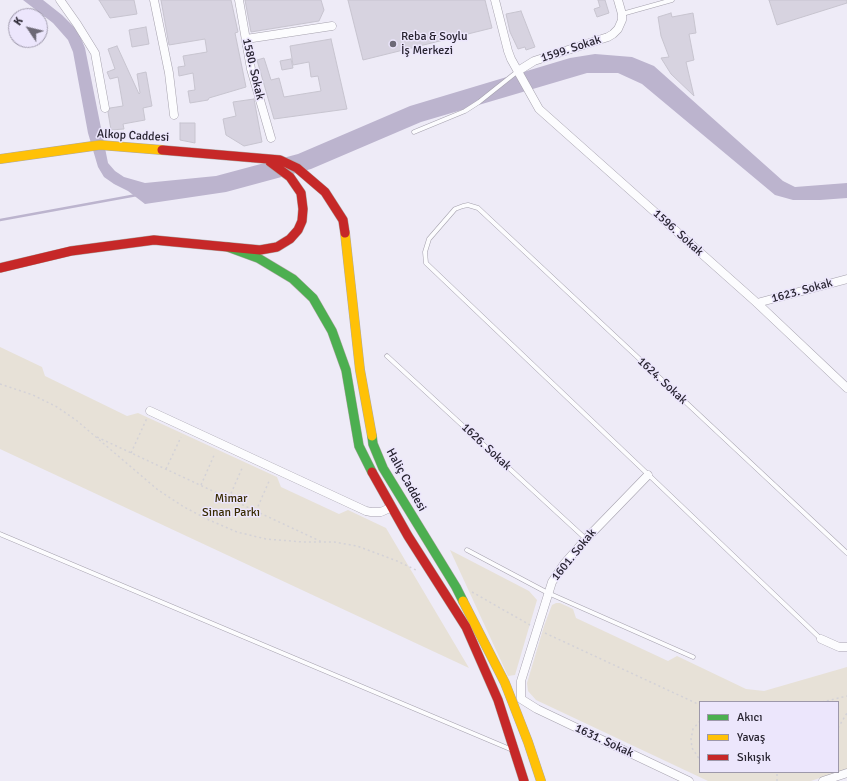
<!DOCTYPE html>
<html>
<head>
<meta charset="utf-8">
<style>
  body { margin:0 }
  #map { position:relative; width:847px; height:781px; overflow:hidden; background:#eeebf7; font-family:Signika,sans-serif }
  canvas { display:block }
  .legend { position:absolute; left:699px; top:701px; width:140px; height:72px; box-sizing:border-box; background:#ece6fc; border:1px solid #9d98aa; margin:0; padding:5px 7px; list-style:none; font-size:12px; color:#272330 }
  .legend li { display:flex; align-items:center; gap:8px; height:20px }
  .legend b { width:20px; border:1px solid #9d98aa }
  .north { position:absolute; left:8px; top:8px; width:40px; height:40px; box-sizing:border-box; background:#ece6fc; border:1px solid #9d98aa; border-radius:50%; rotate:305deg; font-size:11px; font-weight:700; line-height:16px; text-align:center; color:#272330 }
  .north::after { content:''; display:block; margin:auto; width:14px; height:18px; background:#6d6976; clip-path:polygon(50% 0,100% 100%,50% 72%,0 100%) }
</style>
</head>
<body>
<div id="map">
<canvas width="847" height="781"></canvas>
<ul class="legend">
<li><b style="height:5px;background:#4caf50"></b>Akıcı</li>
<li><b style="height:5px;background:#ffc107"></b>Yavaş</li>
<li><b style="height:5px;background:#c62828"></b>Sıkışık</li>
</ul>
<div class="north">K</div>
</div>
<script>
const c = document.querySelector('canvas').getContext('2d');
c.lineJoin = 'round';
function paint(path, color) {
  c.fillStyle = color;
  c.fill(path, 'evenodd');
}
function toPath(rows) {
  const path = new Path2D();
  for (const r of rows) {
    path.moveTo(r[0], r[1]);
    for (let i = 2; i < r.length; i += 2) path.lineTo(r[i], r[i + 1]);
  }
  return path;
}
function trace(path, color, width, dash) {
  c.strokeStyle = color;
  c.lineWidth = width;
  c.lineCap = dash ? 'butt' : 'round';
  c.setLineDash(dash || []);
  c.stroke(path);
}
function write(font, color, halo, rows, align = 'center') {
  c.font = font + ' Signika,sans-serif';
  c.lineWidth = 3;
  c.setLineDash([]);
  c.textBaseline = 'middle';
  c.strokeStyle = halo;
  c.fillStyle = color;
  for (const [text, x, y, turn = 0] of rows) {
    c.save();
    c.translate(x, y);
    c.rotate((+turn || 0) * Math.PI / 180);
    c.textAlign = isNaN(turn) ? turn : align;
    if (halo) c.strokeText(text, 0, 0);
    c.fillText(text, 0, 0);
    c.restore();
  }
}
const green = toPath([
  [0,347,42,367,45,376,127,416,138,413,277,477,281,487,339,514,348,510,386,528,469,668,0,449],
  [450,550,529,591,537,600,515,675,508,676],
  [556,603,560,603,573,609,576,618,668,661,677,656,746,689,764,691,847,667,847,769,838,772,838,702,700,702,700,772,837,772,811,781,708,781,536,700,528,691,527,683,544,626,552,605]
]);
const water = toPath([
  [23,0,43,0,62,15,78,31,85,48,108,163,115,171,124,177,145,183,216,176,298,154,410,106,570,58,595,54,632,57,654,66,783,181,795,187,847,183,847,198,820,200,793,200,775,195,642,84,618,73,587,73,421,122,311,169,226,192,145,204,128,191,114,184,104,177,98,167,88,133,73,52,68,40,53,23]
]);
const stream = toPath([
  [0,220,137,195]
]);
const building = toPath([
  [99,0,134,0,137,14,110,18,99,0],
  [161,0,231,0,238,32,235,33,246,87,209,98,208,100,190,103,188,91,195,90,193,73,179,76,178,67,185,66,183,56,207,52,205,39,169,45,161,0],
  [245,0,321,0,324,10,319,21,251,32,245,0],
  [348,0,485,0,492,28,363,60,348,0],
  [598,0,605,0,609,13,597,17,594,9,600,7,598,0],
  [769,0,847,0,847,3,777,25,769,0],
  [521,11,535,47,526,50,525,47,518,49,510,32,506,14,521,11],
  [671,13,672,17,693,13,696,33,689,34,694,60,686,62,694,96,671,74,661,58,669,57,661,36,658,17,671,13],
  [146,27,149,44,132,47,129,30,146,27],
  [331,39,347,109,274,119,257,60,264,58,271,80,279,78,284,97,321,91,318,76,311,77,309,62,293,65,290,46,331,39],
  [117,46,139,94,140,93,137,74,146,72,152,106,143,108,145,120,123,124,124,129,111,130,108,112,110,108,123,106,118,77,110,79,107,72,115,69,108,49,117,46],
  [291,59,293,68,282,70,280,61,291,59],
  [254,99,262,142,244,146,226,135,223,119,236,116,233,102,254,99],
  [180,123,195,123,195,143,180,140,180,123]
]);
const path = toPath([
  [0,384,33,395,57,407,76,420,158,490,184,507,209,520,237,532,266,539,303,542,334,542,357,546,397,561,416,570],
  [97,437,322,542],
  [131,453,147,418],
  [166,469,181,437],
  [201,485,215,453],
  [229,498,243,466],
  [256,511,270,479],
  [472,592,530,625],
  [545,633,700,705],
  [822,702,847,696],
  [700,721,693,729,691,739,692,748,700,760],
  [838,728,847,713],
  [777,781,777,772]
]);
const lane = toPath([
  [622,14,672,0],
  [414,132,465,111,479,102,518,71],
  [387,356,586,539],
  [0,534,510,749],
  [467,550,548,593,693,657],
  [821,639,426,263,425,252,429,239,455,209,463,206,468,205,478,208,847,553]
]);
const street = toPath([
  [60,0,77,24,95,53,105,108],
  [154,0,169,73,174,115],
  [239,0,251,69,271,138],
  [495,0,508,51,511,59,539,109,757,303,847,388],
  [246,39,332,26],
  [518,71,534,61,608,37,613,34,618,29,622,20,622,14,618,0],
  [757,303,847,279],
  [150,411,366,511,371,512,381,512,392,507],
  [648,475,586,539,564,564,552,582,521,681,521,699,537,709,689,781],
  [821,639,839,647,847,647],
  [823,781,847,773]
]);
const fast = toPath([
  [228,247,258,258,293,279,313,298,332,331,346,370,359,446,372,472],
  [372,436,373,444,383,468,456,587,463,601]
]);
const slow = toPath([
  [0,159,100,145,162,150],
  [345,233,360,370,372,436],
  [463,601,505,683,528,742,541,781]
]);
const jam = toPath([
  [162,150,280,160,297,168,325,192,343,220,345,233],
  [0,268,71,251,154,240,260,250,277,247,290,239,298,230,302,221,303,209,301,193,290,177,270,162],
  [372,472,408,536,466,627,498,700,524,781]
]);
const markers = [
  [393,44,4,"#6d6976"]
];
const poiNames = [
  ["Reba & Soylu",401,37],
  ["İş Merkezi",401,51]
];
const streetNames = [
  ["1599. Sokak",571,49,-18],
  ["1580. Sokak",253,69,77],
  ["Alkop Caddesi",133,136,3],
  ["1596. Sokak",678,233,42],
  ["1623. Sokak",802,291,-15],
  ["1624. Sokak",662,381,43],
  ["1626. Sokak",486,447,43],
  ["Haliç Caddesi",406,480,61],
  ["1601. Sokak",574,555,-51],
  ["1631. Sokak",604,741,25]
];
const parkNames = [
  ["Mimar",231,499],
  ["Sinan Parkı",231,513]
];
paint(green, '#e7e1d7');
paint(water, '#bcb4ce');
trace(stream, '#bcb4ce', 2.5);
paint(building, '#d7d3e0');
trace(building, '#c7c4cf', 1);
trace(lane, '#a5a1ad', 5);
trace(street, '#a5a1ad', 9);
trace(fast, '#ada8a3', 10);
trace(slow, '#ada8a3', 10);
trace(jam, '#ada8a3', 10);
trace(path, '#d4d2d7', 1.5, [2, 3]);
trace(lane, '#fcfcfe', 4);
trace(street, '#fcfcfe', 8);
trace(fast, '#4caf50', 9);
trace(slow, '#ffc107', 9);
trace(jam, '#c62828', 9);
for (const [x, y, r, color] of markers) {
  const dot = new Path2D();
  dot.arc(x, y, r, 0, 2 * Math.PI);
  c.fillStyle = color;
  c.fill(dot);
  trace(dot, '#ece6fc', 1.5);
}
write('12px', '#272330', '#ece6fc', poiNames, 'left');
write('12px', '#272330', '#ece6fc', streetNames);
write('12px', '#382a00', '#ece6fc', parkNames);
</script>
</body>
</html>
